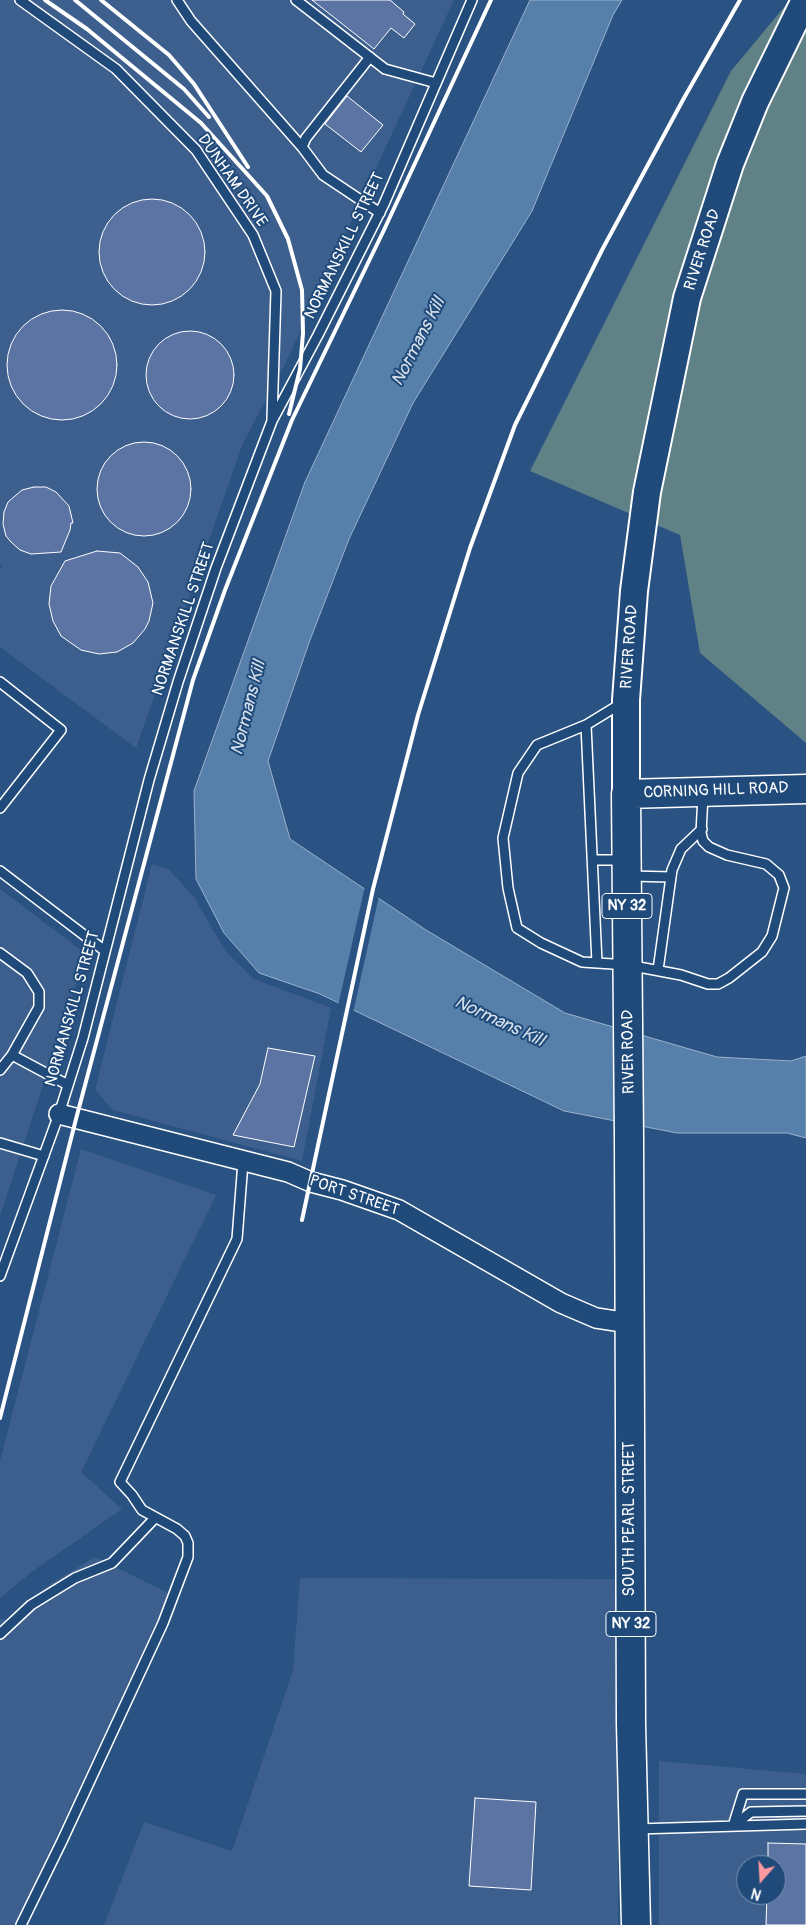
<!DOCTYPE html>
<html>
<head>
<meta charset="utf-8">
<style>
  body { margin:0 }
  #map { position:relative; width:806px; height:1925px; overflow:hidden; background:#2a5282; font-family:Pangolin,sans-serif }
  canvas { display:block }
  .north { position:absolute; left:736px; top:1855px; width:50px; height:50px; box-sizing:border-box; background:#1f4a7a; border:1px solid #7992af; border-radius:50%; rotate:199deg; font-size:14px; font-weight:700; line-height:20px; text-align:center; color:#fff }
  .north::after { content:''; display:block; margin:auto; width:18px; height:22px; background:#ff9aa2; clip-path:polygon(50% 0,100% 100%,50% 72%,0 100%) }
</style>
</head>
<body>
<div id="map">
<canvas width="806" height="1925"></canvas>
<div class="north">N</div>
</div>
<script>
const c = document.querySelector('canvas').getContext('2d');
c.lineJoin = 'round';
function paint(path, color) {
  c.fillStyle = color;
  c.fill(path, 'evenodd');
}
function toPath(rows) {
  const path = new Path2D();
  for (const r of rows) {
    if (r.length === 3) {
      path.moveTo(r[0] + r[2], r[1]);
      path.arc(r[0], r[1], r[2], 0, 2 * Math.PI);
      continue;
    }
    path.moveTo(r[0], r[1]);
    for (let i = 2; i < r.length; i += 2) path.lineTo(r[i], r[i + 1]);
  }
  return path;
}
function trace(path, color, width, dash) {
  c.strokeStyle = color;
  c.lineWidth = width;
  c.lineCap = dash ? 'butt' : 'round';
  c.setLineDash(dash || []);
  c.stroke(path);
}
function write(font, color, halo, rows, align = 'center') {
  c.font = font + ' Pangolin,sans-serif';
  c.lineWidth = 4;
  c.setLineDash([]);
  c.textBaseline = 'middle';
  c.strokeStyle = halo;
  c.fillStyle = color;
  for (const [text, x, y, turn = 0] of rows) {
    c.save();
    c.translate(x, y);
    c.rotate((+turn || 0) * Math.PI / 180);
    c.textAlign = isNaN(turn) ? turn : align;
    if (halo) c.strokeText(text, 0, 0);
    c.fillText(text, 0, 0);
    c.restore();
  }
}
const built = toPath([
  [0,0,454,0,287,360,243,443,136,748,0,647,0,569,2,567,0,565],
  [152,864,169,870,194,897,226,952,254,979,331,1008,302,1161,113,1110,95,1090],
  [0,889,86,954,0,1216],
  [81,1149,216,1195,81,1472,122,1509,33,1571,0,1598,0,1461],
  [95,1557,170,1594,29,1895,14,1925,0,1925,0,1619,9,1621,52,1583],
  [300,1578,618,1579,618,1925,104,1925,144,1822,232,1851,293,1670],
  [659,1761,806,1774,806,1925,659,1925],
  [746,1865,776,1865,776,1895,746,1895]
]);
const green = toPath([
  [790,0,806,0,806,743,700,653,680,535,530,471,731,71]
]);
const water = toPath([
  [530,0,622,0,613,15,532,211,413,403,349,539,310,640,268,761,290,839,426,930,565,1013,717,1057,791,1061,806,1056,806,1138,787,1133,677,1133,564,1111,320,994,259,973,224,933,196,879,194,791,305,482,530,0]
]);
const pier = toPath([
  [365,886,379,896,353,1013,338,1006]
]);
const building = toPath([
  [312,0,390,0,404,12,403,14,415,24,404,38,391,28,374,49,312,0],
  [347,96,383,125,361,152,325,124,347,96],
  [152,252,53],
  [62,365,55],
  [190,375,44],
  [144,489,47],
  [34,487,46,487,56,492,69,506,73,523,71,523,70,530,61,552,31,554,20,550,11,542,6,536,3,524,4,512,8,502,22,490,34,487],
  [97,551,120,553,138,567,148,582,153,603,149,621,145,629,133,643,117,652,99,654,81,650,61,636,53,621,49,604,51,586,65,561,97,551],
  [268,1048,315,1056,294,1147,233,1135,260,1084,268,1048],
  [475,1798,536,1802,531,1890,469,1886,475,1798],
  [768,1843,806,1844,806,1925,766,1925,767,1895,776,1895,776,1865,768,1865,768,1843]
]);
const service = toPath([
  [20,0,116,69,196,150,253,235,276,291,272,419],
  [177,0,191,21,302,147],
  [296,0,385,69,436,83],
  [370,57,306,138,302,147,323,175,380,213],
  [0,682,61,730,0,808],
  [622,703,586,725,537,745,518,773,503,838,508,888,517,928,541,943,582,962,628,965,681,975,708,984,718,984,729,978,762,952,772,936,784,888,779,875,766,864,727,855,709,847,703,841,701,833,703,795],
  [586,725,597,963],
  [593,860,624,860],
  [0,871,105,951],
  [630,876,671,877,658,970],
  [671,877,672,870,681,849,702,829],
  [0,953,27,973,39,992,39,1007,12,1055,68,1085],
  [0,1070,12,1055],
  [0,1143,44,1156],
  [0,1276,59,1114,83,1038,149,780,178,682,216,568,272,421,318,335,384,204,472,0],
  [0,1634,31,1605,75,1578,112,1563,155,1518],
  [733,1826,743,1794,806,1794],
  [733,1826,751,1812,806,1811],
  [636,1829,806,1824],
  [21,1925,62,1841,163,1623,188,1557,188,1543,185,1536,177,1529,142,1510,132,1495,120,1482,237,1239,243,1162]
]);
const minor = toPath([
  [59,1114,288,1172,311,1182,342,1190,399,1210,561,1303,596,1318,629,1323]
]);
const secondary = toPath([
  [626,794,626,700,634,591,647,492,687,298,730,164,755,102,805,0]
]);
const primary = toPath([
  [636,1925,631,1724,629,1138,626,794,806,789]
]);
const rail = toPath([
  [45,0,87,29,201,123,267,196,288,239,302,290,303,333,300,369,289,414],
  [75,0,184,89,209,117],
  [101,0,169,55,194,84,248,167],
  [302,1220,373,889,418,715,470,548,515,425,602,250,684,98,740,0],
  [0,1418,76,1119,193,680,225,590,292,420,383,232,491,0]
]);
const shields = [
  [627,906,50],
  [631,1624,50]
];
const shieldNames = [
  ["NY 32",627,906],
  ["NY 32",631,1624]
];
const streetNames = [
  ["DUNHAM DRIVE",232,181,55],
  ["NORMANSKILL STREET",345,246,-64],
  ["RIVER ROAD",703,250,-72],
  ["NORMANSKILL STREET",184,619,-71],
  ["RIVER ROAD",630,647,-86],
  ["CORNING HILL ROAD",716,791,-2],
  ["NORMANSKILL STREET",73,1009,-74],
  ["RIVER ROAD",629,1052,-91],
  ["PORT STREET",354,1196,19],
  ["SOUTH PEARL STREET",630,1519,-90]
];
const waterNames = [
  ["Normans Kill",419,342,-63],
  ["Normans Kill",249,708,-76],
  ["Normans Kill",499,1022,25]
];
paint(built, '#3d5f8e');
paint(green, '#608186');
paint(water, '#567fa9');
trace(water, '#9ab2cb', 1);
paint(pier, '#2a5282');
paint(building, '#5b74a4');
trace(building, '#fff', 1);
trace(service, '#fff', 12);
trace(minor, '#fff', 22);
trace(secondary, '#fff', 30);
trace(primary, '#fff', 31);
trace(service, '#1f4a7a', 9);
trace(minor, '#1f4a7a', 19);
trace(secondary, '#1f4a7a', 26);
trace(primary, '#1f4a7a', 28);
trace(rail, '#fff', 4);
for (const [x, y, w] of shields) {
  const box = new Path2D();
  box.roundRect(x - w / 2, y - 12.5, w, 25, 4);
  c.fillStyle = '#1f4a7a';
  c.fill(box);
  trace(box, '#fff', 1);
}
write('bold 15px', '#fff', null, shieldNames);
write('16px', '#fff', '#1f4a7a', streetNames);
write('italic 18px', '#d5dfea', '#1f4a7a', waterNames);
</script>
</body>
</html>
